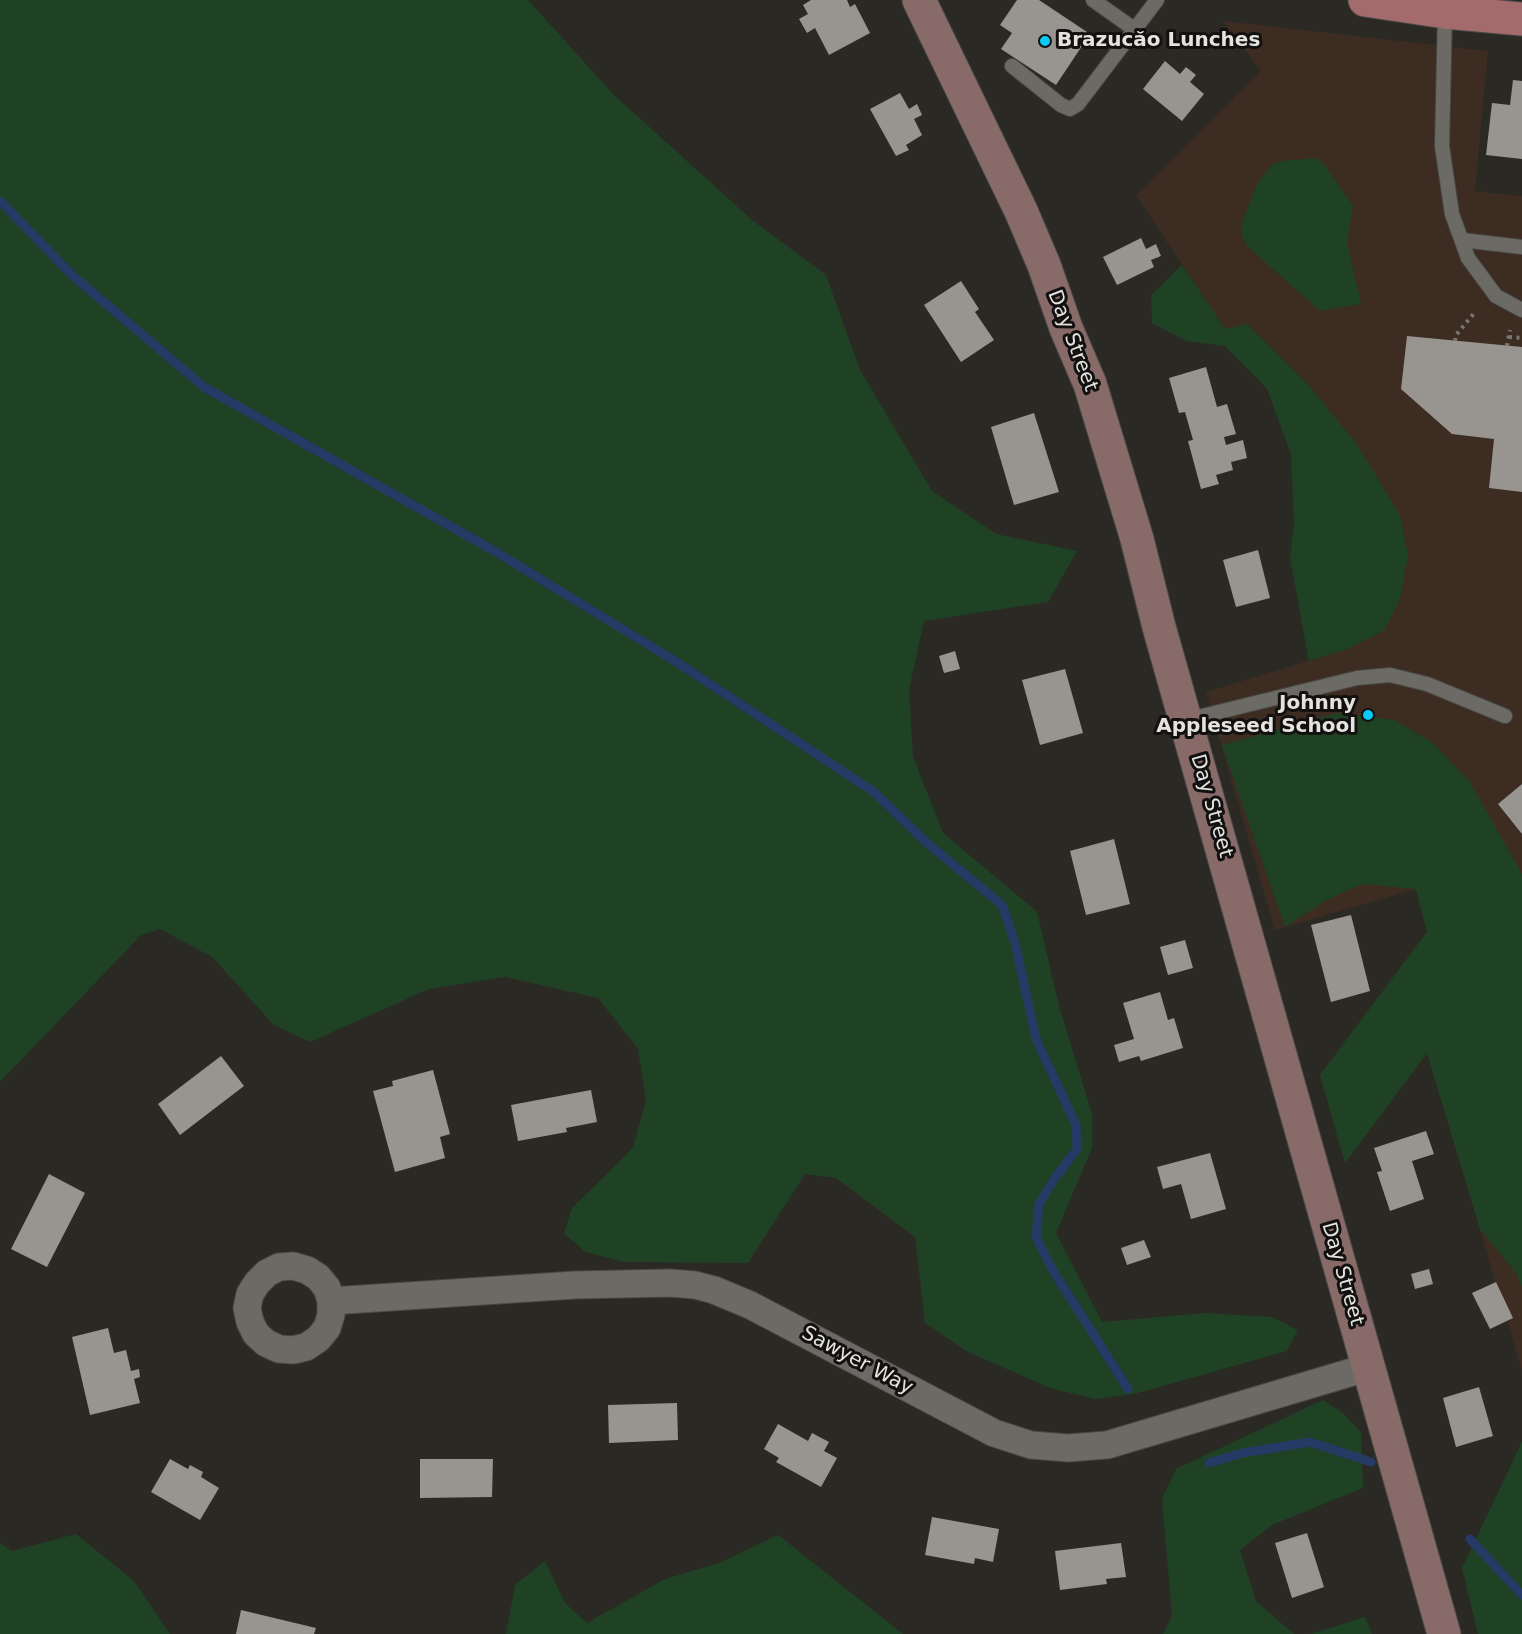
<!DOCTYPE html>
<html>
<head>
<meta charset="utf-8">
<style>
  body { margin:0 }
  canvas { display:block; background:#2b2924 }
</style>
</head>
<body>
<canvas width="1522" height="1634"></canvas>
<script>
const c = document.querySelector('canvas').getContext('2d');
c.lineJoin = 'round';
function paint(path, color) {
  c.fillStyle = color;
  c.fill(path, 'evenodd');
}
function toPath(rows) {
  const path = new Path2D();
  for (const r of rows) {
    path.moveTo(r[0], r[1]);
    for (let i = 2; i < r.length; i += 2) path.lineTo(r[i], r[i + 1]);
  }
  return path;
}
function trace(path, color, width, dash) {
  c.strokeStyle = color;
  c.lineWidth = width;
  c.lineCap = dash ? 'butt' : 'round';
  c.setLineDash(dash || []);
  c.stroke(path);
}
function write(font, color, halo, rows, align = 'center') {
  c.font = font + ' "DejaVu Sans",sans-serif';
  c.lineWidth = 6;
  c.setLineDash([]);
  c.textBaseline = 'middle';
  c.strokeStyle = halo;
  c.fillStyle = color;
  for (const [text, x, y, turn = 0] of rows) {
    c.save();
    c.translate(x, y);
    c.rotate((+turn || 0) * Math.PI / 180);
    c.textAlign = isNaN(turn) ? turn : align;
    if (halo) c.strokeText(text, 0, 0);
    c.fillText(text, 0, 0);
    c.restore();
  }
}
const education = toPath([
  [1223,21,1488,51,1475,191,1522,196,1522,1370,1427,1053,1345,1163,1320,1075,1427,932,1416,889,1275,930,1206,692,1347,649,1387,521,1225,330,1136,195,1261,71]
]);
const green = toPath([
  [0,0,528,0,614,95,752,220,826,275,860,370,932,491,996,534,1077,551,1048,602,924,621,909,689,913,757,943,833,1037,912,1059,1006,1092,1114,1092,1148,1056,1233,1102,1322,1204,1313,1272,1317,1298,1330,1287,1351,1134,1394,1095,1399,1050,1388,968,1352,925,1323,915,1237,836,1178,805,1174,748,1263,624,1262,585,1252,564,1233,572,1208,633,1148,646,1100,638,1049,598,998,505,977,429,989,310,1042,274,1025,212,957,160,929,141,935,0,1082],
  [1316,158,1325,165,1353,206,1347,242,1361,304,1320,311,1247,246,1242,236,1241,225,1256,186,1271,165,1281,161],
  [1182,265,1225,329,1247,324,1305,381,1356,443,1400,515,1408,555,1400,599,1384,631,1347,649,1309,661,1290,558,1294,523,1291,454,1267,389,1225,346,1186,341,1152,323,1151,295],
  [1338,713,1395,720,1433,743,1470,782,1522,874,1522,1287,1516,1273,1480,1229,1427,1053,1345,1163,1320,1075,1427,932,1416,889,1362,884,1325,901,1285,927,1222,745],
  [1323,1400,1343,1413,1361,1432,1363,1488,1272,1525,1240,1550,1256,1601,1294,1634,1163,1634,1172,1616,1162,1499,1176,1469],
  [1522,1442,1522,1634,1478,1634,1462,1568],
  [76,1534,134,1581,170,1634,0,1634,0,1543,12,1551],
  [778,1535,903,1634,506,1634,515,1585,545,1561,565,1603,587,1623,665,1579,719,1563],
  [1365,1617,1372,1634,1311,1634]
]);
const stream = toPath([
  [0,201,72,275,204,387,496,552,675,661,874,792,927,843,1002,905,1015,943,1036,1039,1076,1125,1077,1149,1055,1178,1039,1204,1036,1237,1052,1269,1128,1389],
  [1209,1463,1242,1453,1310,1442,1371,1462],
  [1470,1539,1522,1595]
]);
const building = toPath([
  [811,0,847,0,850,7,855,4,870,33,829,55,815,28,807,33,799,19,808,14,803,5],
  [1017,0,1039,0,1090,34,1056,85,1001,49,1012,33,1000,25],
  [1165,61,1180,74,1186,67,1196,75,1190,82,1204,94,1182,121,1143,89],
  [1513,80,1522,81,1522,159,1486,155,1492,103,1510,105],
  [900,93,909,109,917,104,922,115,914,119,922,135,906,145,909,150,896,156,870,109],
  [1141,238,1146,249,1156,244,1161,256,1151,260,1154,267,1117,285,1103,257],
  [961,281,979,309,975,312,994,340,961,362,924,305],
  [1407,336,1522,347,1522,492,1489,488,1494,439,1452,434,1401,389],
  [1206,367,1217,407,1227,404,1236,434,1224,437,1226,445,1243,440,1247,458,1231,462,1233,470,1216,475,1219,484,1201,489,1188,441,1193,440,1185,412,1179,413,1169,378],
  [1034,413,1059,492,1014,505,991,427],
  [1258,550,1270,598,1236,607,1223,560],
  [955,651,960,669,944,673,939,656],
  [1065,669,1083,733,1040,745,1022,680],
  [1522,784,1522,834,1498,804],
  [1114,839,1130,904,1086,915,1070,851],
  [1351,915,1370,991,1331,1002,1311,925],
  [1185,940,1193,968,1168,975,1160,947],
  [1160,992,1168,1020,1174,1018,1183,1048,1141,1061,1139,1056,1119,1062,1114,1045,1134,1039,1123,1003],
  [221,1056,244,1086,180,1135,158,1104],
  [433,1070,450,1134,440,1137,445,1158,395,1172,373,1091,393,1086,392,1081],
  [591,1090,597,1122,566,1128,567,1132,518,1141,511,1105],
  [1426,1131,1434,1154,1412,1161,1424,1199,1390,1211,1377,1172,1382,1171,1374,1148],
  [1210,1153,1226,1209,1191,1219,1181,1184,1163,1189,1157,1167],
  [49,1174,85,1193,47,1267,11,1249],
  [1144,1240,1151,1257,1127,1265,1121,1248],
  [1429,1269,1433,1284,1415,1289,1411,1274],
  [1496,1282,1513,1318,1490,1329,1472,1293],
  [108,1328,114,1353,126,1350,131,1371,139,1369,140,1377,134,1379,140,1403,90,1415,72,1337],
  [1479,1387,1493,1436,1456,1447,1443,1398],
  [677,1403,678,1440,609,1443,608,1405],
  [778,1424,808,1441,812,1433,829,1442,824,1451,837,1458,821,1487,776,1462,779,1458,764,1449],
  [170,1459,188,1469,190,1465,203,1472,201,1477,219,1488,200,1520,151,1492],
  [420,1459,493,1459,492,1497,420,1498],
  [932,1517,999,1529,993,1562,975,1558,974,1564,925,1555],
  [1307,1533,1324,1587,1292,1598,1275,1543],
  [1121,1543,1126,1577,1106,1579,1107,1584,1060,1590,1055,1551],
  [241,1610,316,1628,314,1634,236,1634]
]);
const path = toPath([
  [1509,337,1522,338],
  [1455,341,1456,335,1476,311],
  [1507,346,1510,330]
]);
const lane = toPath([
  [1093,0,1134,29],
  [1445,12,1442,146,1452,214,1468,258,1496,296,1522,310],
  [1012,66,1061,105,1070,109,1078,104,1157,0],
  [1462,240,1522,247],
  [1186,720,1357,678,1390,675,1427,684,1505,716]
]);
const street = toPath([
  [331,1301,331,1315,327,1328,318,1339,306,1347,293,1350,279,1349,266,1343,256,1334,250,1322,247,1308,250,1294,257,1283,267,1273,279,1267,293,1266,307,1270,318,1277,327,1288,331,1301,575,1285,670,1283,695,1285,714,1290,750,1305,994,1433,1031,1445,1068,1448,1107,1445,1369,1367]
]);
const secondary = toPath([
  [919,0,1021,211,1044,265,1066,328,1090,384,1137,539,1159,627,1444,1634]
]);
const primary = toPath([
  [1365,0,1445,12,1522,19]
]);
const markers = [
  [1045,41,6,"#06cbf9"],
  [1368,715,6,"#06cbf9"]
];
const poiNames = [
  ["Brazucăo Lunches",1057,41],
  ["Johnny",1356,704,"right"],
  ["Appleseed School",1356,727,"right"]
];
const streetNames = [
  ["Day Street",1072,341,69],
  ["Day Street",1211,806,74],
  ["Day Street",1342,1274,74],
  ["Sawyer Way",857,1361,28]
];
paint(education, '#3d2c22');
paint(green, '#1f4124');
trace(stream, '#253a65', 9);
paint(building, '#989590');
trace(lane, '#494845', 16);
trace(street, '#494845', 29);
trace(secondary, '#494845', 35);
trace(primary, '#494845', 35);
trace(path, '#787773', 4, [3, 4.5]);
trace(lane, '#6c6a65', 14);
trace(street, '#6c6a65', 27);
trace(secondary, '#886b69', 33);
trace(primary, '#a46b6c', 33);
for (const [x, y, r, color] of markers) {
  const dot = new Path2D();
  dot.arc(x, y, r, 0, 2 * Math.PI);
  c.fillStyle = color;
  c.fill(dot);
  trace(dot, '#121110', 2);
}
write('bold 20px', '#e4e3e0', '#121110', poiNames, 'left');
write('20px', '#e4e3e0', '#121110', streetNames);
</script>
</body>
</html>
